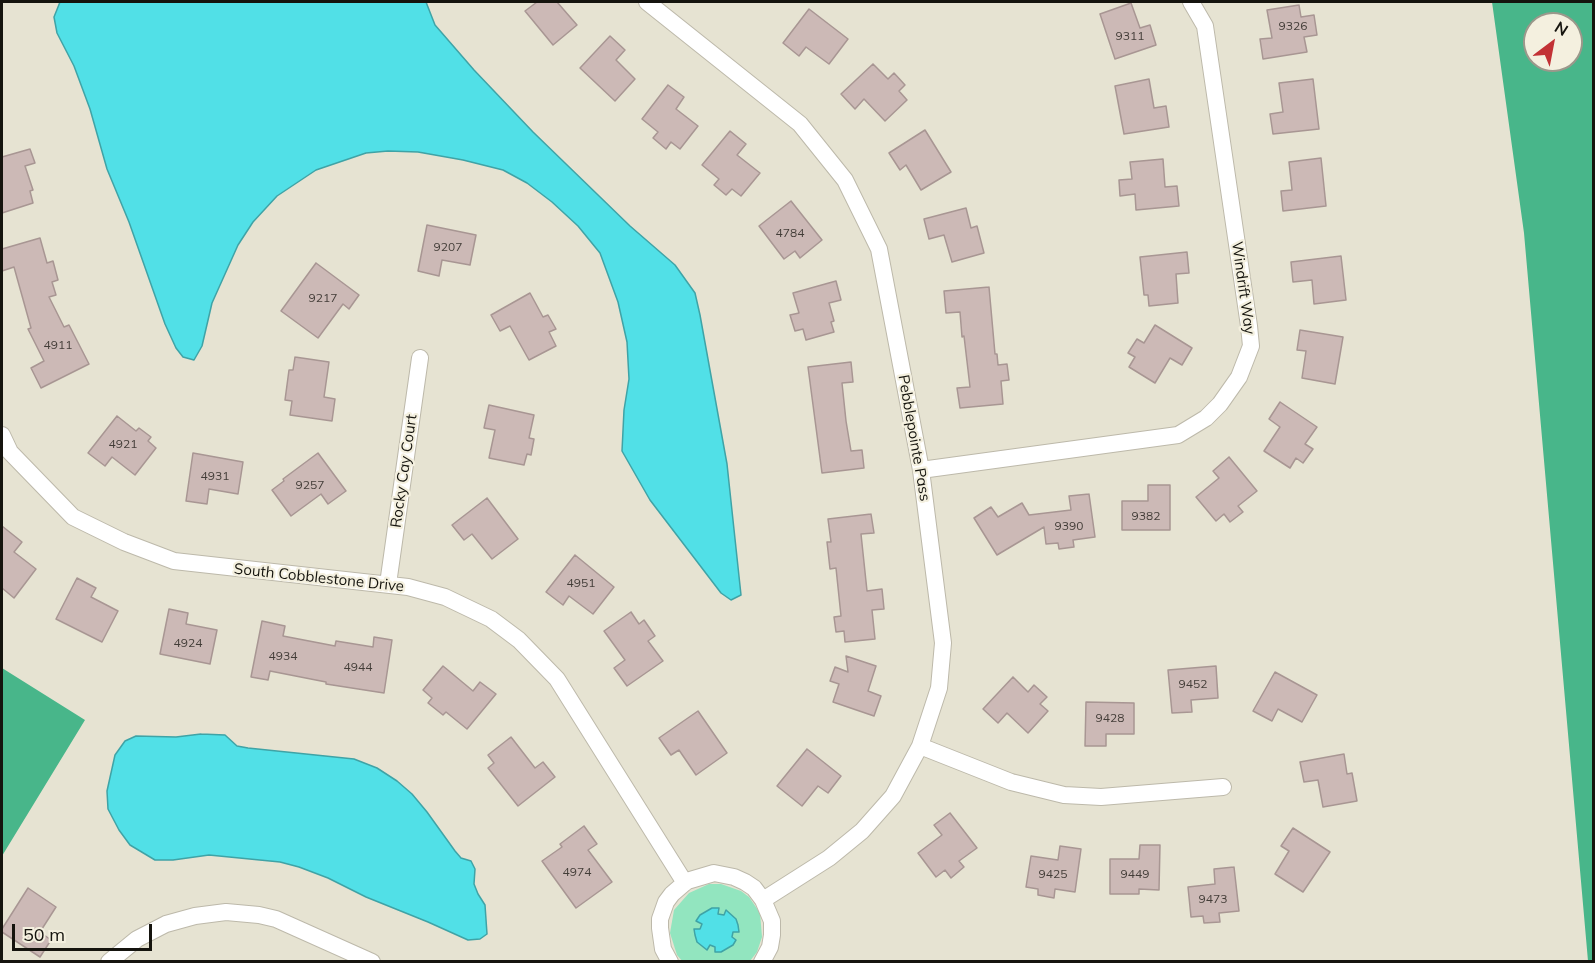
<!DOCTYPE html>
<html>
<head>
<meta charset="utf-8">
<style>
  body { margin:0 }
  #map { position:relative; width:1595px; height:963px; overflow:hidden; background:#e6e3d2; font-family:Mulish,sans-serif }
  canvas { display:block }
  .frame { position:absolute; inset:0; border:3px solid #15140e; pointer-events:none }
  .north { position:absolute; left:1523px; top:12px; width:60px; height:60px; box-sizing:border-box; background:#f4f0df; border:2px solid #9b988b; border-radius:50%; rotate:32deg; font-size:16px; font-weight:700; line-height:24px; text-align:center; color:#15140e }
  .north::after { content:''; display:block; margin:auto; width:21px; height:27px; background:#c23235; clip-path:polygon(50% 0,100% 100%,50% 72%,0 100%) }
  .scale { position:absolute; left:12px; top:924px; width:140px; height:27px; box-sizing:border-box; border:3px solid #15140e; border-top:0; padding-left:8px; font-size:18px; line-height:21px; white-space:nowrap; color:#15140e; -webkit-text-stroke:4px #f4f0df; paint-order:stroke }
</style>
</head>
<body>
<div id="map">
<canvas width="1595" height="963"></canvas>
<div class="frame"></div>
<div class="north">N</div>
<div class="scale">50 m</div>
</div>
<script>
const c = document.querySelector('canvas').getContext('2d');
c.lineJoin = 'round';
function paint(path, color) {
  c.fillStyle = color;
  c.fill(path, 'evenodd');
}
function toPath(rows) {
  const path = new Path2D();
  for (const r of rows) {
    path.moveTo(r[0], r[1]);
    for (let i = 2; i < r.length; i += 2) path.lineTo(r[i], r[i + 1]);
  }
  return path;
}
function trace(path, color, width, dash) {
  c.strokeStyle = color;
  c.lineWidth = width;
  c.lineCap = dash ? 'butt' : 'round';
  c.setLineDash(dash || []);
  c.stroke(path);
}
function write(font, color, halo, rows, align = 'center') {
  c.font = font + ' Mulish,sans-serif';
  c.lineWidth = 4.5;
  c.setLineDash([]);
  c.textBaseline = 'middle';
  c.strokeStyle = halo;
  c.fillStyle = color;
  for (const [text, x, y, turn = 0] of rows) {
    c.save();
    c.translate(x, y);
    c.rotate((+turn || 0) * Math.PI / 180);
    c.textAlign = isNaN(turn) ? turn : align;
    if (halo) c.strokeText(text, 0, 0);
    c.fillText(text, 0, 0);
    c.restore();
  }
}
const green = toPath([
  [709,884,721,884,741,891,749,897,760,913,762,937,757,952,750,961,683,962,677,955,670,933,674,910,689,893]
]);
const forest = toPath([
  [1492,2,1593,2,1593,961,1588,961,1524,233],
  [1535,24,1571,24,1571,60,1535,60],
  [2,668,85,720,2,856]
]);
const water = toPath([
  [60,2,426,2,435,25,474,70,533,132,630,226,675,265,695,293,700,315,727,464,741,595,731,600,721,593,650,500,622,451,624,410,629,379,627,342,618,302,600,253,578,226,552,202,527,183,503,170,463,160,418,152,388,151,366,153,316,170,277,196,253,222,238,245,212,303,202,346,194,360,183,357,176,348,165,324,129,222,107,169,90,109,74,66,57,33,54,17,60,2],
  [201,734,225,735,237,746,248,748,354,759,377,768,397,781,412,794,427,812,455,851,461,858,471,861,475,869,474,884,478,894,485,905,487,934,480,939,468,940,428,922,366,897,328,878,299,867,280,862,209,855,173,860,155,860,130,845,119,830,108,809,107,791,115,755,125,741,136,736,176,737,201,734],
  [712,908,719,908,718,914,724,915,726,910,736,919,738,925,739,932,733,932,732,937,736,940,733,945,721,952,715,952,715,947,710,945,707,950,697,942,695,935,694,929,700,929,702,924,696,921,700,915,712,908]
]);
const building = toPath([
  [537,2,557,2,577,25,553,45,525,11,537,2],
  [1131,3,1140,28,1150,25,1156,45,1115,59,1100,14,1131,3],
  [1299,5,1301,17,1314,15,1317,35,1304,37,1307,52,1263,59,1260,39,1272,38,1267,10,1299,5],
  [809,9,848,39,829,64,806,47,799,56,783,43,809,9],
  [610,36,625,50,616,60,635,79,615,101,580,68,610,36],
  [873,64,888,79,894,73,905,85,899,91,907,100,885,121,864,99,855,109,841,94,873,64],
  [1149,79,1154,108,1166,106,1169,127,1124,134,1115,86,1149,79],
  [1313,79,1319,129,1273,134,1270,114,1283,112,1279,83,1313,79],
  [668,85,684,97,676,109,698,126,680,149,671,142,666,149,653,138,658,132,642,119,668,85],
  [925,130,951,172,921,190,906,165,900,170,889,153,925,130],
  [730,131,746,144,737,155,760,173,741,196,732,189,726,195,714,185,719,179,702,165,730,131],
  [30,149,35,163,25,166,33,190,30,191,33,203,2,213,2,157,30,149],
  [1321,158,1326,206,1283,211,1281,191,1292,190,1289,162,1321,158],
  [1163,159,1165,187,1177,186,1179,206,1136,210,1135,194,1120,196,1119,180,1132,179,1130,162,1163,159],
  [791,201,822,240,800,258,795,251,784,259,759,226,791,201],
  [966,208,971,228,977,226,984,253,952,262,944,235,929,239,924,219,966,208],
  [427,225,476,235,470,265,442,260,439,276,418,271,427,225],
  [40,238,47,263,53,261,58,280,52,282,56,295,49,297,64,327,69,325,89,364,41,388,31,368,44,361,28,329,31,328,14,267,2,271,2,249,40,238],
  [1187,252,1189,273,1176,274,1178,303,1149,306,1148,295,1144,295,1140,257,1187,252],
  [1341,256,1346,300,1314,304,1312,280,1293,282,1291,262,1341,256],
  [316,263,359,295,349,309,343,304,318,338,281,311,316,263],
  [836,281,841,300,829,303,834,321,831,322,834,332,806,340,803,329,795,331,790,315,799,313,793,293,836,281],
  [989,287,995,354,997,354,998,365,1007,364,1009,380,1001,381,1003,404,960,408,957,388,970,387,964,336,962,337,960,312,946,313,944,291,989,287],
  [530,293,543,317,548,315,556,329,549,332,556,346,529,360,510,326,500,331,491,315,530,293],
  [1155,325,1192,348,1182,365,1170,358,1155,383,1129,367,1135,357,1128,353,1137,339,1144,343,1155,325],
  [1300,330,1343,337,1335,384,1302,378,1306,351,1297,350,1300,330],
  [295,357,329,362,324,397,335,399,332,421,290,415,292,401,285,400,289,370,293,370,295,357],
  [851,362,853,382,842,383,846,421,851,451,862,450,864,468,822,473,808,367,851,362],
  [1280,402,1317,427,1305,444,1313,449,1303,463,1296,458,1290,468,1264,451,1280,427,1269,419,1280,402],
  [489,405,534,415,529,438,534,439,531,455,527,454,524,465,489,458,495,430,484,428,489,405],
  [117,416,136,431,139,428,151,437,148,441,156,448,135,475,112,457,105,466,88,453,117,416],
  [193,453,243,462,238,494,209,489,207,504,186,501,193,453],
  [318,453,346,491,328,504,321,494,291,516,272,490,284,481,283,479,318,453],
  [1229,457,1257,491,1238,506,1243,512,1230,522,1224,514,1216,521,1196,497,1219,478,1213,471,1229,457],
  [1148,485,1170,485,1170,530,1122,530,1122,501,1148,501,1148,485],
  [1089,494,1095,537,1073,540,1074,547,1059,549,1058,543,1046,544,1044,527,997,555,974,518,991,507,998,517,1022,503,1029,515,1071,510,1069,496,1089,494],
  [487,498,518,539,492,559,472,534,464,540,452,525,487,498],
  [871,514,874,533,861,534,867,591,882,589,884,609,872,610,875,639,845,642,844,631,836,632,834,617,841,616,836,568,830,569,827,542,831,542,828,519,871,514],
  [2,526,22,542,14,552,36,569,14,598,2,588,2,526],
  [575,555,614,587,593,614,569,596,563,605,546,592,575,555],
  [77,578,96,588,91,597,118,611,102,642,56,619,77,578],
  [169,609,188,613,186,624,217,630,210,664,160,654,169,609],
  [631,612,639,624,644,620,655,636,648,641,663,661,627,686,614,668,625,660,604,631,631,612],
  [262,621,285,626,283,636,335,646,336,641,373,647,374,637,392,640,384,693,326,684,326,682,270,671,268,680,251,677,262,621],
  [846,656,876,666,868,691,881,696,874,716,833,702,839,684,830,681,835,667,848,672,846,656],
  [443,666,473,691,480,682,496,694,467,729,446,712,443,715,428,703,432,698,423,690,443,666],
  [1216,666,1218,698,1191,700,1192,712,1172,713,1168,670,1216,666],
  [1275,672,1317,695,1302,722,1278,709,1272,721,1253,711,1275,672],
  [1013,677,1028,692,1034,685,1047,697,1040,704,1048,711,1028,733,1007,713,998,723,983,709,1013,677],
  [1086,702,1134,703,1134,734,1106,734,1106,746,1085,746,1086,702],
  [698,711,727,753,696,775,679,750,671,755,659,738,698,711],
  [511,737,535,768,543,762,555,777,518,806,488,768,494,763,488,755,511,737],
  [807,749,841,776,828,793,818,786,802,806,777,786,807,749],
  [1344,754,1347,774,1352,773,1357,801,1323,807,1318,780,1304,782,1300,762,1344,754],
  [950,813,977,848,959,861,964,867,951,878,945,870,936,877,918,853,942,835,934,825,950,813],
  [584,826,597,844,588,850,612,882,576,908,542,861,562,847,560,844,584,826],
  [1293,828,1330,852,1303,892,1275,874,1289,851,1281,846,1293,828],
  [1140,845,1160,845,1159,890,1139,889,1139,894,1110,894,1110,859,1139,859,1140,845],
  [1060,846,1081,849,1075,892,1055,889,1054,898,1038,895,1038,889,1026,887,1031,856,1058,860,1060,846],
  [1234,867,1239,911,1219,913,1220,922,1204,923,1203,916,1191,917,1188,887,1215,884,1214,869,1234,867],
  [28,888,56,907,40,932,51,940,40,957,2,932,2,929,28,888]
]);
const minor = toPath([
  [647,2,800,124,845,180,879,249,921,470,943,643,939,688,920,746,893,796,862,831,829,858,763,900],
  [2,435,10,452,73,517,124,542,174,561,408,587,445,597,491,619,519,640,557,679,685,883],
  [921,470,1178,435,1206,418,1220,404,1239,377,1251,346,1249,326,1205,26,1191,2],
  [388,584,420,358],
  [920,746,1011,782,1064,795,1101,797,1223,787],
  [109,962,137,939,166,924,195,916,226,912,259,915,276,919,372,962],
  [670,962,663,949,660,928,660,919,666,902,672,894,687,881,714,873,734,877,745,882,754,888,763,900,772,921,772,935,770,947,762,962]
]);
const numberNames = [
  ["9326",1293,26],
  ["9311",1130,36],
  ["4784",790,233],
  ["9207",448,247],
  ["9217",323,298],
  ["4911",58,345],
  ["4921",123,444],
  ["4931",215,476],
  ["9257",310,485],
  ["9382",1146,516],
  ["9390",1069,526],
  ["4951",581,583],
  ["4924",188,643],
  ["4934",283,656],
  ["4944",358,667],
  ["9452",1193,684],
  ["9428",1110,718],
  ["4974",577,872],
  ["9425",1053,874],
  ["9449",1135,874],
  ["9473",1213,899]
];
const streetNames = [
  ["Windrift Way",1243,288,82],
  ["Pebblepointe Pass",914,438,80],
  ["Rocky Cay Court",404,471,-82],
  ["South Cobblestone Drive",319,578,6]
];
paint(green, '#92e5bf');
paint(forest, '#48b68a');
paint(water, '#51e0e7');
trace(water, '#3fa3a6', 1.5);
paint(building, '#ccb9b6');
trace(building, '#a89693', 1.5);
trace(minor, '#bdb9aa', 18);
trace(minor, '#fff', 16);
write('12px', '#433d38', null, numberNames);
write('15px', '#15140e', '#f4f0df', streetNames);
</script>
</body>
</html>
